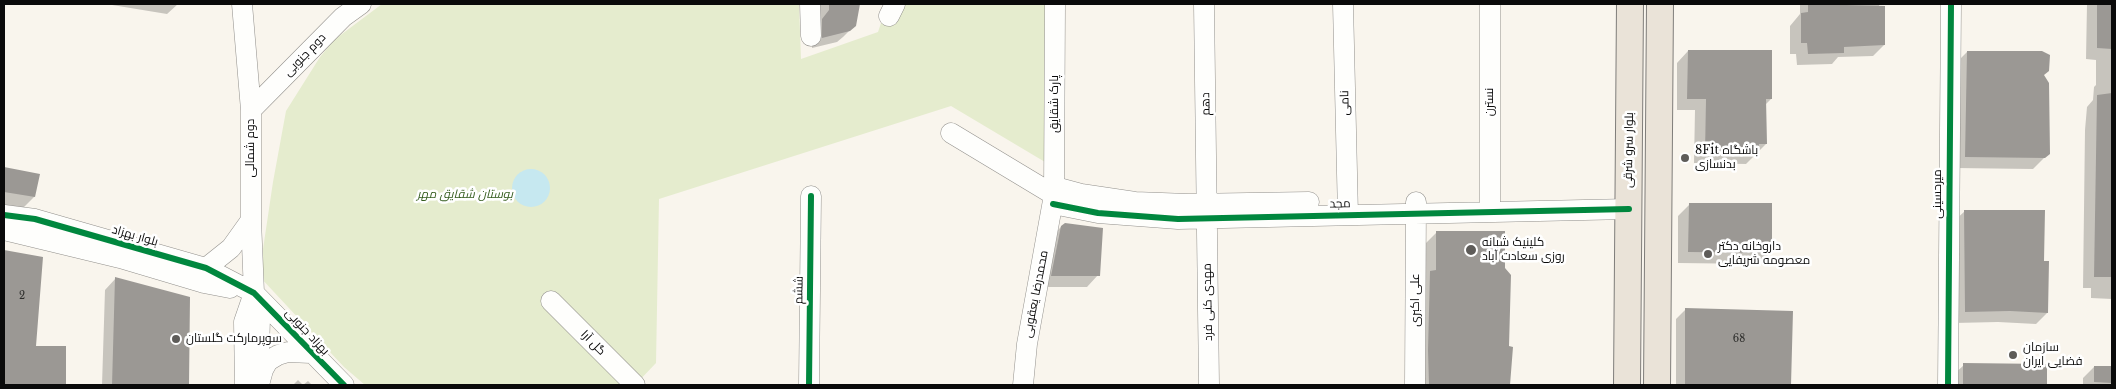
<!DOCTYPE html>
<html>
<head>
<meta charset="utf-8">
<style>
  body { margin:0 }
  #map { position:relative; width:2116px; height:389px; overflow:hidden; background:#f9f5ed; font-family:"Libre Baskerville",serif }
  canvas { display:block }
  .frame { position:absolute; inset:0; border:5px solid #0a0a0a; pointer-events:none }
</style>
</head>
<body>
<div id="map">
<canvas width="2116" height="389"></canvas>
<div class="frame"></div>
</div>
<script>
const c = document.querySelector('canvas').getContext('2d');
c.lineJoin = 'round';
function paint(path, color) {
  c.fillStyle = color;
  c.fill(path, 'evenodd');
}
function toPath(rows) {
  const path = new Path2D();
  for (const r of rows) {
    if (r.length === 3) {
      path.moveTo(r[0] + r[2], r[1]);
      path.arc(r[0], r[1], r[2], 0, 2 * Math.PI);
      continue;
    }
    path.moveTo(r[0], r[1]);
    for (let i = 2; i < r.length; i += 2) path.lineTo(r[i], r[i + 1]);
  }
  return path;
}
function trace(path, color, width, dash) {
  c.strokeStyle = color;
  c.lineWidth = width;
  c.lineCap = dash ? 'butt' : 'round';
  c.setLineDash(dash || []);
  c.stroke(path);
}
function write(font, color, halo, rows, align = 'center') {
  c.font = font + ' "Libre Baskerville",Cairo,serif';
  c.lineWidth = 5;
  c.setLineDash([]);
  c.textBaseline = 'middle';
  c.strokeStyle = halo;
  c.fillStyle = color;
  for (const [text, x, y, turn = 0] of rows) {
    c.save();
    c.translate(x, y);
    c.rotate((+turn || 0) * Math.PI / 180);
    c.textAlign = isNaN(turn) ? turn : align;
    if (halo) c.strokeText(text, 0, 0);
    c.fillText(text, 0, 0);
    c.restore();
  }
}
const green = toPath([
  [382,4,799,4,801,59,878,32,882,20,902,4,1047,4,1045,162,951,106,659,199,656,363,635,385,365,385,344,367,259,276,273,182,286,111,320,57,334,40]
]);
const water = toPath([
  [531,188,19]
]);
const shadow = toPath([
  [106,4,178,4,167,14],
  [818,4,859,4,855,25,843,37,837,42,812,48,812,32],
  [1800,4,1879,4,1884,45,1873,56,1838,57,1832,64,1797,65,1796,54,1790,54,1790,26,1800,14],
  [2087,4,2112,4,2112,299,2091,298,2091,288,2083,288,2085,130,2087,107,2093,100,2094,87,2096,85,2096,60,2086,59],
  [1688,51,1771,99,1765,105,1766,144,1746,164,1694,163,1695,110,1677,110,1677,63],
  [1967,52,2042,75,2049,153,2033,169,1955,168,1956,63],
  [4,169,39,175,34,197,23,208,4,205],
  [1690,204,1771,252,1760,264,1678,263,1678,216],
  [1965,211,2043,262,2047,313,2036,324,1998,322,1954,323,1953,222],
  [1061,227,1098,275,1087,287,1041,287,1050,238],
  [1437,232,1503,268,1509,385,1417,385,1426,243],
  [4,251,42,258,35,347,65,347,65,385,4,385],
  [116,278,189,298,188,385,102,385,105,290],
  [1686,309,1791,312,1790,385,1676,385,1676,319],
  [1964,365,2046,365,2045,385,1952,385,1952,376],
  [2094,367,2112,367,2112,385,2083,385,2083,378],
  [298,380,303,385,308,381,312,385,293,385]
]);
const building = toPath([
  [829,4,860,4,856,26,850,31,822,38,822,19,829,10],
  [1808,4,1885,6,1885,45,1844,47,1844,53,1808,54,1807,43,1801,43,1801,13,1808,12],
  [2097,4,2112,4,2112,49,2097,48],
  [1688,50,1772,50,1772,99,1766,99,1767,144,1759,144,1758,153,1705,152,1706,99,1687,99],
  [1967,51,2042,51,2050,55,2049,71,2044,75,2049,83,2050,154,2045,158,1965,157],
  [2112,93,2112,277,2094,277,2097,95],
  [4,167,40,174,35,197,4,192],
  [1689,203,1772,203,1772,253,1688,252],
  [1964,210,2045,210,2044,261,2049,261,2048,313,2010,311,1965,312],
  [1065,223,1103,228,1100,276,1051,276,1061,226],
  [1436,231,1505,231,1505,268,1511,275,1509,346,1513,347,1510,385,1429,385,1428,350,1430,271,1436,270],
  [4,250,43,257,36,346,66,346,66,385,4,385],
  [115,277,190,297,189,385,112,385],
  [1685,308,1793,311,1791,385,1685,385],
  [1963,363,2047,364,2047,385,1963,385],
  [2094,366,2112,366,2112,383,2094,382]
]);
const minor = toPath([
  [242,4,251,110,251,220,254,293,260,318,258,385],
  [810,4,811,36],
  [1204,4,1209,385],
  [1343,4,1348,215],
  [889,16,895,4],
  [251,110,343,17,361,4],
  [951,133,1054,195],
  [1055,187,1081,194,1135,202,1188,204,1309,202],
  [1053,204,1098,213,1178,219,1629,209],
  [1490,212,1490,4],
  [4,215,35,219,206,268,254,293,344,385],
  [4,230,120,258,204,283,230,288],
  [206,268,231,248,251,220],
  [551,301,635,385],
  [260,381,263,370,268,361,278,355,288,352,311,353],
  [245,385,244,322,254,293],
  [809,385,811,196],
  [1023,385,1027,344,1054,195,1055,4],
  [1415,385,1416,202],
  [1948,385,1951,4]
]);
const major = toPath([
  [1627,385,1630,4],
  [1657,385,1660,4]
]);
const cycleway = toPath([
  [1053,204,1098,213,1178,219,1629,209],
  [4,215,35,219,206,268,254,293,344,385],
  [809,385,811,196],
  [1948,385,1951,4]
]);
const markers = [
  [1685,158,5,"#5e5c59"],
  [1471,250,6,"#5e5c59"],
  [1708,254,5,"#5e5c59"],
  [176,339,5,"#5e5c59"],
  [2013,355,5,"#5e5c59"]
];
const numberNames = [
  ["2",22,296],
  ["68",1739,339]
];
const streetNames = [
  ["دوم جنوبی",305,55,-46],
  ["نسترن",1490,102,-90],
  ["نامی",1345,103,-91],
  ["پارک شقایق",1055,104,-90],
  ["دهم",1206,104,-91],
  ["دوم شمالی",251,148,-90],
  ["بلوار سرو شرقی",1629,150,-89],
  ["میرحسینی",1938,194,-90],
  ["مجد",1340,204,-1],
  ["بلوار بهزاد",135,236,16],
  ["ششم",799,290,-89],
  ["محمدرضا یعقوبی",1036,294,-79],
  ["علی اکبری",1416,300,-90],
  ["مهدی کنی فرد",1208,302,-91],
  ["بهزاد جنوبی",307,332,47],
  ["گل آرا",593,343,45]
];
const poiNames = [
  ["8Fit باشگاه",1695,151],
  ["بدنسازی",1695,165],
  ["کلینیک شبانه",1482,243],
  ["روزی سعادت آباد",1482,257],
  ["داروخانه دکتر",1718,247],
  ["معصومه شریفایی",1718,261],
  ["سوپرمارکت گلستان",186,339],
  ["سازمان",2023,348],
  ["فضایی ایران",2023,362]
];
const parkNames = [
  ["بوستان شقایق مهر",465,195]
];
paint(green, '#e5ecce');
paint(water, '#c6e8f0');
paint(shadow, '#0003');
paint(building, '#9b9894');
trace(minor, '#92908c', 21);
trace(major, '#7f7d7a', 28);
trace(minor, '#fefefc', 20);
trace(major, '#eae3d8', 26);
trace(cycleway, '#00873e', 6);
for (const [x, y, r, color] of markers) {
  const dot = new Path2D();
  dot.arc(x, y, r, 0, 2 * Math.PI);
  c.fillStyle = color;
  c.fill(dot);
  trace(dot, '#fff', 2);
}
write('10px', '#2e2e2c', null, numberNames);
write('12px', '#0a0a0a', '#fff', streetNames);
write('12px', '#0a0a0a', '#fff', poiNames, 'left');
write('italic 12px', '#355d1f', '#fff', parkNames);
</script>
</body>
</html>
